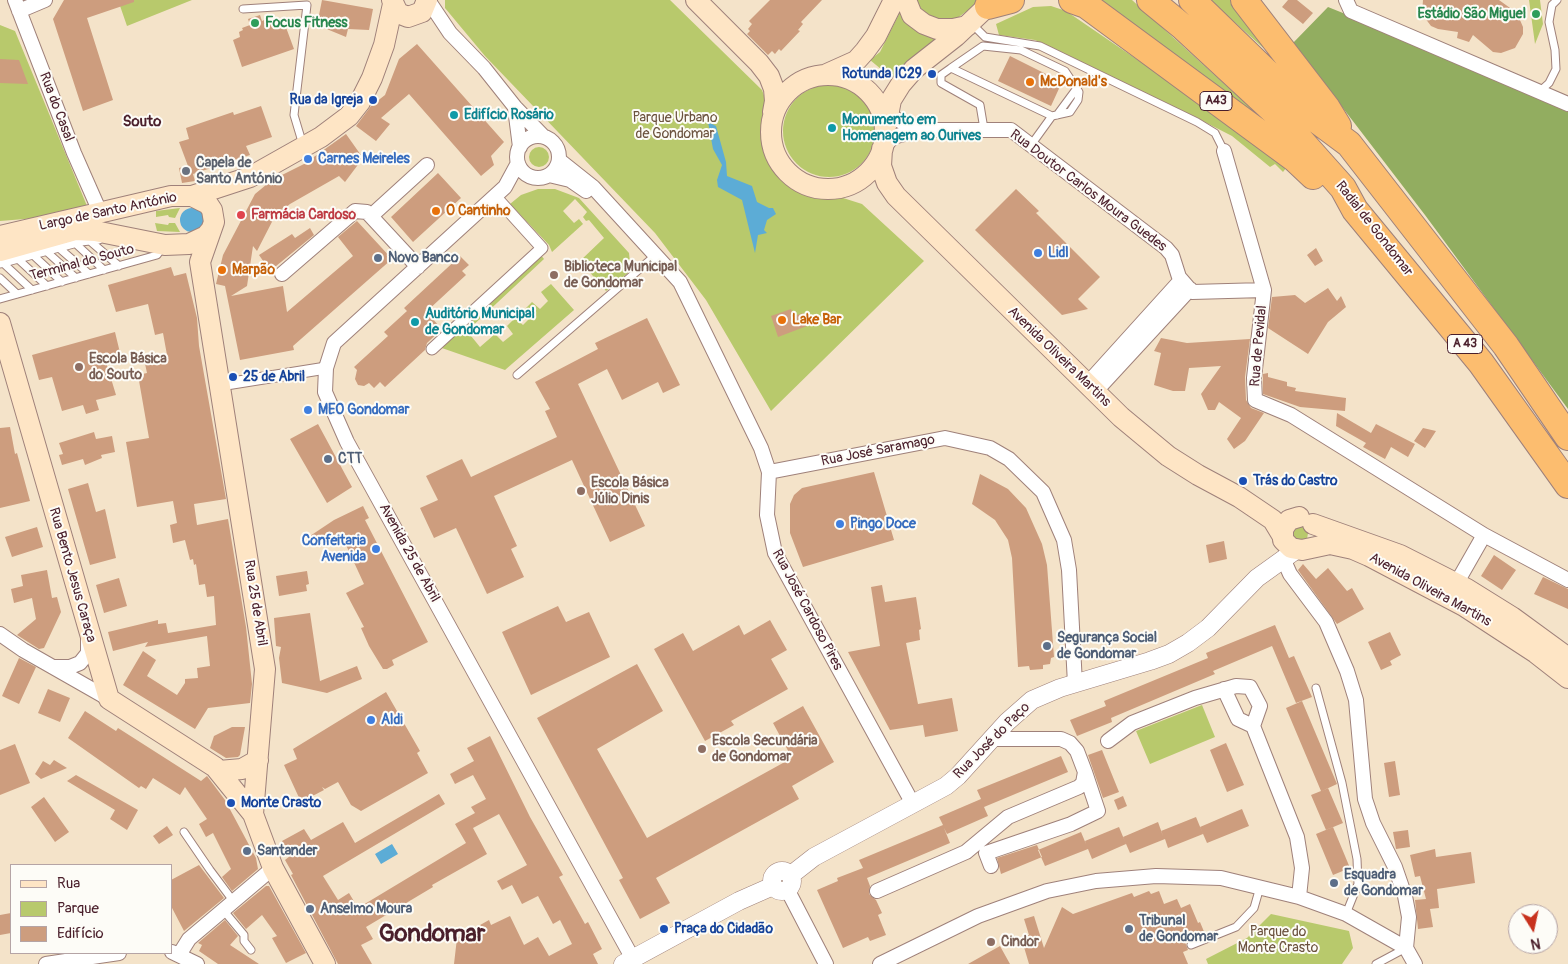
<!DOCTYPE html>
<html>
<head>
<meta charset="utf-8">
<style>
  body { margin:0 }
  #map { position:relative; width:1568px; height:964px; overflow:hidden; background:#f4e3c9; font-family:Pangolin,sans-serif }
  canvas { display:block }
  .legend { position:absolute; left:10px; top:864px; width:162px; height:90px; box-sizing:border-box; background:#fdfcf7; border:1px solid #b5a4a5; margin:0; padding:6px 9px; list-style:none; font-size:15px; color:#4a1f2b }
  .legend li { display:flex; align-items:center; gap:10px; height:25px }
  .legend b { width:25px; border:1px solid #b5a4a5 }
  .north { position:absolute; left:1508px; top:904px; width:50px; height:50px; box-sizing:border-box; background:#fdfcf7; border:1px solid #b5a4a5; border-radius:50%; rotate:170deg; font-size:14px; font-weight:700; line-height:20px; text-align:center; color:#4a1f2b }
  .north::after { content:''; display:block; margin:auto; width:18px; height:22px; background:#c8321e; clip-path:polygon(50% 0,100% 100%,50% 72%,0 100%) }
</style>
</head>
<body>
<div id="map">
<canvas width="1568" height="964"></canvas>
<ul class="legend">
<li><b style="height:6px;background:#fee5c5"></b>Rua</li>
<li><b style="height:14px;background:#b8c96c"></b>Parque</li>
<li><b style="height:14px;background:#cd9d7e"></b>Edifício</li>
</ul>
<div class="north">N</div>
</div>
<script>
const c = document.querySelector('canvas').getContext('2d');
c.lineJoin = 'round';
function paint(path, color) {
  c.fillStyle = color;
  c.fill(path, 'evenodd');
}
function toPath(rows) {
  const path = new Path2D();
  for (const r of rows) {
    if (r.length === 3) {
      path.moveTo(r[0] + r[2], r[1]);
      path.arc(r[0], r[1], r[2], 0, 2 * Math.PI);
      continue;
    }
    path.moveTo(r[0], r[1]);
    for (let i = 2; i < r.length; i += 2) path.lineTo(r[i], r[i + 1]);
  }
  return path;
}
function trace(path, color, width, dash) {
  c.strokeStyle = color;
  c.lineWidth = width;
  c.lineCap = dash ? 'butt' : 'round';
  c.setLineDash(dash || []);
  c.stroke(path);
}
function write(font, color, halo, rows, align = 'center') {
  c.font = font + ' Pangolin,sans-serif';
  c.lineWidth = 4;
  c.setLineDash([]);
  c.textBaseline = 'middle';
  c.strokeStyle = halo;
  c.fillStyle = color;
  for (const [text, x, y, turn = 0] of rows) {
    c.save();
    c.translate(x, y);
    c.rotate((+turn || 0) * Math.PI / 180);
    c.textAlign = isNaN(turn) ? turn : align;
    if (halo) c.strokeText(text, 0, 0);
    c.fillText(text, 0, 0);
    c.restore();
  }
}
const green = toPath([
  [118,0,192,0,127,26],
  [445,0,670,0,762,90,767,104,763,126,765,147,774,170,790,188,816,197,840,197,862,204,924,261,771,411,706,300,655,233,485,56,445,8],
  [916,0,982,0,956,19,935,20,923,12],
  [1090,0,1132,0,1274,129],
  [1210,0,1238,0,1270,54],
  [1529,0,1540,0,1543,24,1535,44],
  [1051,6,1066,11,1243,132,1286,168,1283,172,1275,164,1270,167,1232,136,1191,115,1035,40,999,35,996,24,1033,7],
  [900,12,923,34,936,40,907,63,893,79,870,60,880,52],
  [0,25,15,31,87,206,37,218,0,221],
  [829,131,46],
  [539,157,10],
  [538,189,555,189,579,198,629,253,630,263,628,273,606,291,580,261,604,238,589,220,586,221,583,217,587,212,575,199,563,211,574,223,579,219,583,224,552,252,549,245,510,204,521,195],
  [180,208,175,218,169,217,168,215,156,217,156,211],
  [155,223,168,225,169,223,175,223,180,232,157,231],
  [540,254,544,259,467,331,480,347,495,334,503,342,513,334,507,326,515,318,523,325,531,317,525,309,532,302,540,309,548,301,541,292,551,284,574,310,505,370,439,347],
  [1304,525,1308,533,1307,539,1305,541,1293,541,1291,529],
  [1202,705,1215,737,1150,764,1136,731],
  [1271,914,1349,931,1353,948,1342,964,1208,964,1206,959,1247,938]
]);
const forest = toPath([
  [1328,7,1494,74,1568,112,1568,409,1425,215,1293,43]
]);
const water = toPath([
  [708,122,716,126,726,162,727,176,752,186,757,202,769,208,773,208,776,214,767,220,764,230,767,233,758,235,755,253,742,200,718,187,717,180,722,165,713,149],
  [192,220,12],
  [392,844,398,854,381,864,375,854]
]);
const building = toPath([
  [64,0,134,0,134,2,87,18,113,100,83,111,53,19],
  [322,0,373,9,369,30,348,29,346,37,317,25],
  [770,0,822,0,801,22,803,24,798,30,800,31,781,51,779,49,775,54,772,51,768,55,747,34,750,31,748,29,752,24,749,21],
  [1288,0,1297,0,1313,13,1303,24,1282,7],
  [1423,0,1499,0,1517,13,1523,27,1523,34,1515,48,1501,53,1493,52,1473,35,1469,42,1457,38,1458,32,1438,29,1431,26,1422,14],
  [260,15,262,21,269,18,270,21,276,19,278,25,284,22,294,49,242,67,233,40,240,37,239,32,243,30,242,28,250,25,248,19],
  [417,44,504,142,491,156,494,165,481,176,409,94,381,118,390,124,376,141,356,126,371,106,385,95,399,59],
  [1010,56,1062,82,1051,106,998,81],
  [0,59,19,60,28,84,0,83],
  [261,106,272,137,246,146,250,155,193,174,195,181,182,183,179,168,188,166,179,142,189,139,186,128,233,112,234,115],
  [346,134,363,158,345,182,339,176,290,204,275,216,257,251,253,246,247,286,231,296,283,286,287,312,353,256,338,237,357,221,392,259,293,346,294,350,240,360,225,286,216,284,223,255,255,194,272,180,304,164],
  [438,173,461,198,413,242,391,217],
  [1016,189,1039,211,1036,213,1100,277,1078,299,1088,309,1062,315,975,230],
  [310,228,314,235,270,271,259,255,292,234,295,238],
  [1316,248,1323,261,1315,266,1307,255],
  [460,256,469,265,462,271,466,275,426,312,442,329,427,343,425,350,385,387,380,382,374,388,369,383,364,386,358,385,355,379,357,370,354,367,388,336,384,332,407,311,404,308],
  [171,267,174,276,186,273,197,318,199,346,226,499,194,504,197,525,228,519,246,627,252,684,250,703,208,708,195,729,123,685,143,651,156,660,147,676,177,695,185,683,185,679,198,678,197,668,210,666,207,636,145,647,148,642,113,651,108,632,158,620,158,624,166,623,168,633,216,625,214,596,207,597,205,584,199,585,196,564,194,565,193,559,190,560,185,540,173,543,170,525,177,523,173,501,137,507,126,442,149,438,138,375,147,373,144,359,167,355,163,333,155,335,148,304,116,312,108,285],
  [1328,288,1337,301,1341,296,1346,307,1328,322,1308,354,1268,328,1272,297,1295,295,1305,303],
  [791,309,794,316,803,313,807,326,778,337,771,316],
  [647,318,680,385,663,393,658,382,622,400,607,369,578,384,645,526,610,542,572,460,494,496,517,546,511,549,524,577,487,594,456,528,434,538,420,508,438,500,426,476,462,459,471,477,557,437,545,411,550,409,535,382,598,349,595,343],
  [115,332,121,357,106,362,116,395,96,400,99,410,86,414,83,405,62,411,52,377,39,380,32,355],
  [1161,338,1187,343,1250,339,1245,377,1246,400,1251,408,1264,413,1245,441,1234,449,1227,439,1241,418,1219,402,1215,410,1208,410,1201,394,1221,366,1189,368,1185,391,1173,391,1154,385,1161,353,1154,351],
  [1268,373,1268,377,1287,382,1287,386,1296,388,1295,391,1346,398,1345,411,1300,407,1263,394,1263,374],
  [1337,413,1371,433,1376,424,1415,444,1408,457,1391,447,1385,459,1363,447,1366,443,1336,426],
  [318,424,352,487,327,503,290,439],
  [10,427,15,454,17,453,30,501,0,508,0,428],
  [1423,428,1436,431,1425,448,1414,441],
  [94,432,96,439,112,436,115,452,101,455,102,458,85,465,83,459,62,465,59,455,63,454,59,443],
  [874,472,894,540,803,567,790,533,790,504,794,495,802,488],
  [980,474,1008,489,1026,508,1042,544,1047,565,1054,657,1051,658,1050,664,1043,665,1043,669,1030,670,1029,666,1018,667,1012,558,1008,540,995,520,972,504],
  [88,483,96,512,105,509,116,558,90,565,68,489],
  [363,506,369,518,365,520,428,642,392,660,394,665,387,669,383,669,369,646,361,628,364,627,346,593,364,584,340,532,317,546,310,536,334,520],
  [37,527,43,547,12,557,5,537],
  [1224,541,1227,559,1209,563,1206,545],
  [1494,555,1516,570,1502,590,1481,576],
  [1303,564,1316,579,1328,568,1347,591,1352,588,1364,609,1337,624,1298,570],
  [47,570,52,598,57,597,61,612,44,648,39,649,17,635,36,619,32,598,14,603,11,589,23,586,21,575],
  [307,571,309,584,306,585,307,591,279,596,276,576],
  [1543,577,1568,589,1568,609,1534,594],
  [119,578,127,606,104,613,96,585],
  [882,585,885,602,916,597,921,629,919,630,920,640,906,643,918,704,952,698,958,731,925,737,923,725,890,730,848,652,880,646,871,587],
  [558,606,566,622,589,612,610,657,531,695,502,632],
  [310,613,320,681,357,666,362,679,327,693,282,683,279,658,281,647,276,646,274,618],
  [770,620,787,650,771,659,788,689,731,721,734,725,705,741,654,649,683,633,693,651,739,625,744,635],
  [1275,625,1289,658,1294,656,1312,697,1296,703,1272,646,1213,671,1215,674,1111,718,1112,722,1077,736,1070,720,1106,706,1104,701,1208,658,1206,653],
  [1390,632,1401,655,1390,661,1392,665,1381,670,1368,642],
  [19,658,36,667,19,704,2,696],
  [637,664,663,711,597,749,647,838,792,758,773,723,803,706,834,762,792,786,799,799,656,878,670,903,640,919,619,880,623,878,537,718],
  [48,689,70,698,60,722,38,713],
  [386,692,420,751,417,753,428,773,361,811,351,805,338,782,325,789,322,787,324,790,301,802,284,765,297,759,293,749],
  [1302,701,1337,784,1322,791,1328,788,1343,823,1326,830,1311,795,1321,791,1286,708],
  [85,711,116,731,118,728,201,781,207,776,225,800,256,858,258,869,232,891,222,877,231,869,213,833,206,837,199,824,207,819,185,787,180,795,153,778,146,789,141,786,139,788,68,738],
  [232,727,245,727,240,755,238,757,226,758,210,748,214,736],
  [490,736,530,817,563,875,559,877,585,924,588,922,602,949,593,954,598,964,454,964,457,938,489,920,491,925,510,916,524,945,538,937,549,956,572,944,560,920,553,924,538,896,522,904,512,885,502,890,497,881,527,865,499,814,473,828,487,854,432,885,433,887,366,927,373,939,361,945,372,964,338,964,291,875,293,874,285,860,290,856,282,841,304,829,311,840,343,822,355,843,439,794,445,804,323,876,338,900,349,893,358,908,466,843,455,824,475,813,471,807,486,799,473,775,455,784,450,774,474,761,467,748],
  [1226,743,1244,785,1227,792,1210,750],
  [15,744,30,783,0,795,0,750],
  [1102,750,1119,792,1103,798,1088,755],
  [1061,756,1068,772,984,807,988,816,947,834,944,828,950,843,867,878,870,886,869,894,876,900,882,913,878,915,886,935,870,941,868,937,843,948,817,890,838,881,837,878,863,868,859,860,943,825,939,817,981,799,977,790],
  [54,760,67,768,41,779,35,774,43,761,50,765],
  [1395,761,1400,795,1389,797,1384,763],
  [76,775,138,810,127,830,110,819,115,810,67,781],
  [1123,796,1127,806,1118,810,1114,800],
  [44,797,69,832,55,842,31,807],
  [1242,809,1249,826,1207,843,1200,827],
  [1196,817,1203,834,1168,848,1165,839,1130,853,1123,837,1158,822,1163,836,1161,831],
  [167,826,173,835,159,844,153,836],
  [1119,827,1126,844,1092,859,1088,849,1045,866,1038,850,1081,832,1086,844,1085,841],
  [1333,827,1350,868,1333,875,1316,834],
  [1408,830,1410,847,1396,849,1393,832],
  [1037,845,1042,857,1001,874,997,858],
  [1435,849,1436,857,1471,852,1475,883,1437,889,1439,908,1430,909,1433,927,1418,929,1415,900,1426,899,1420,876,1415,877,1410,855],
  [199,865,224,898,184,931,171,906,171,880],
  [266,886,269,886,306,953,286,963,272,938,277,936,262,915,246,929,233,913],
  [1149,891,1151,894,1159,891,1164,904,1177,899,1181,908,1190,904,1198,923,1200,922,1205,934,1185,942,1188,950,1183,952,1188,964,1029,964,1021,937,1029,935,1024,919,1034,916,1044,948,1062,907,1073,914,1132,893,1134,897],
  [11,913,11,933,0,935,0,915],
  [225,920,238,936,230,945,259,964,218,964,199,951,202,945,198,943],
  [1000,946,1010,964,968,964]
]);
const service = toPath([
  [243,9,307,5,294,115,303,145],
  [971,23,985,37,1040,46,1197,122,1215,133,1224,151],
  [951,68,983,46,1021,50,1065,71,1079,92,1078,100,1070,112,1052,116],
  [1540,91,1549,83,1556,69,1555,50,1549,22,1552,5,1557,0],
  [1057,115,1077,88],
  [984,129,980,105,941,83,941,75,951,68,1052,116,1031,145],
  [90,241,119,266],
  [75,243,104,270],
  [59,248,89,274],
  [46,251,76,278],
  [33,255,62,282],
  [18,259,47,286],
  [3,263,32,290],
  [0,264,81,242,99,240],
  [0,278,17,294],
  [0,299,157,255,163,247],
  [517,375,650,260],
  [1316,688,1342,783,1357,859,1358,884,1346,914],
  [184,832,210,870,234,902],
  [224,911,244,935,244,941,251,950],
  [1191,945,1236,927,1254,908,1260,887],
  [1376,964,1406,948]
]);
const pedestrian = toPath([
  [432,349,542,248,495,196],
  [220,385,326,368]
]);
const minor = toPath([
  [15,0,74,153,100,212],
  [428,0,450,33,484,68,515,107,544,137],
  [1346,0,1351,11,1568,104],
  [19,11,45,0],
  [874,97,892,117,918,130],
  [515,108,520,147],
  [538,157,21],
  [882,149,893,137,918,130,1011,130,1166,248,1172,255,1179,277,1192,292,1264,290],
  [1224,151,1264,290,1254,378,1255,400,1291,415,1484,535,1568,580],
  [559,160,593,187,680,282,761,448,769,472,767,515,775,553,913,804],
  [518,163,505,187,334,343,326,368,325,392,347,442,633,959],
  [549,175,570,180,586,191],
  [371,216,427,165],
  [282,274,355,211,367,212,418,267],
  [1087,384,1181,280],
  [1095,392,1190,289],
  [769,472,945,438,990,448,1009,459,1043,492,1064,540,1069,570,1075,684],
  [1286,556,1286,565,1290,574,1326,622,1347,671,1356,700,1365,799,1373,823,1395,867,1405,896,1409,917,1406,948,1415,964],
  [1452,591,1484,535],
  [0,634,23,650,109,699],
  [53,667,70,667,80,663,88,653,88,640],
  [1224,689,1238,719,1253,726],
  [1108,741,1132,723,1195,698,1236,686,1250,687,1260,706,1253,726,1297,837,1302,868,1299,897],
  [991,866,986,853,1071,824,1098,811,1085,772],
  [787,889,826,964],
  [877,891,966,852,1008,817,1079,787,1083,783,1085,772,1077,751,1070,743,1061,739,990,739],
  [172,952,197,964],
  [179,955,189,939,273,868],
  [46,964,119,953],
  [880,964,978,916,1047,891,1096,881,1156,876,1221,878,1299,897,1346,914,1406,948]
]);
const tertiary = toPath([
  [782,881,10],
  [791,875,814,857,946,786,958,776,1007,722,1032,700,1060,688,1150,661,1169,654,1188,643,1208,628,1257,578,1296,550],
  [623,964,739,901,773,886]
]);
const secondary = toPath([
  [392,0,398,13,408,17,422,12,427,0],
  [696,0,759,63,769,76,774,89,775,101,773,112],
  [906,0,912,15,924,24,937,29,953,29,967,26],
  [827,74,856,61,865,51,876,36,894,0],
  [828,132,57],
  [886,126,891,100,901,84,914,69,956,36,994,0],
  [882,149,881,166,887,183,896,196,1121,417,1168,456,1198,475,1239,497,1273,520,1282,535],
  [192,196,250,177,321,137,349,116,360,102,372,78,384,45,393,4],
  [0,236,171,196,192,196,208,204,212,210,214,222,200,262,265,669,253,814,273,868,325,964],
  [0,251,75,230,95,231,165,245,189,244,206,236,211,230],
  [0,323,109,699,215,767,253,814],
  [1299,517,1289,520,1283,529,1283,540,1291,548,1302,550,1330,544,1353,549,1369,556,1464,606,1536,653,1568,678],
  [1313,524,1400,555,1467,589,1512,617,1568,658],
  [219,771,242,769,258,760]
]);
const motorway = toPath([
  [1072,0,1086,5,1295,159,1313,176],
  [1150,0,1183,27,1278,115,1343,188,1355,210,1481,363,1568,485],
  [1192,0,1314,118,1349,144,1506,346,1568,437],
  [1244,0,1327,108,1338,126],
  [988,6,1011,0]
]);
const markers = [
  [1536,14,5,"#2e9e5b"],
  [255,23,5,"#2e9e5b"],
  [932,74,5,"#1a4fb4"],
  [1030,82,5,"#e8710a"],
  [373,100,5,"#1a4fb4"],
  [454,115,5,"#0f9aa8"],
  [832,128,5,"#0f9aa8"],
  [308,159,5,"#3f7fe0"],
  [186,171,5,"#6b7280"],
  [436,211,5,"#e8710a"],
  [241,215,5,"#e0444e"],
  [1038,253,5,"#3f7fe0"],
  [378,258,5,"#5c6f8a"],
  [222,270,5,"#e8710a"],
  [554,275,5,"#8d6e63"],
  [782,320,5,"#e8710a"],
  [415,322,5,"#0f9aa8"],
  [79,367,5,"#8d6e63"],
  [233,377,5,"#1a4fb4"],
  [308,410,5,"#3f7fe0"],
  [328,459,5,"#5c6f8a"],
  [1243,481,5,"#1a4fb4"],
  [581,491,5,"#8d6e63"],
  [840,524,5,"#3f7fe0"],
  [376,549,5,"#3f7fe0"],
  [1047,646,5,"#5c6f8a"],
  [371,720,5,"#3f7fe0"],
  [702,749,5,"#8d6e63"],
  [231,803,5,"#1a4fb4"],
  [247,851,5,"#5c6f8a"],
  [1334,883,5,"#5c6f8a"],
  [310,909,5,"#5c6f8a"],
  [664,929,5,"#1a4fb4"],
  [1129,929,5,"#5c6f8a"],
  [991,942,5,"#8d6e63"]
];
const shields = [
  [1216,101,32],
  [1465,344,35]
];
const shieldNames = [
  ["A43",1216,101],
  ["A 43",1465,344]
];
const leisureNames = [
  ["Estádio São Miguel",1526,14],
  ["Focus Fitness",265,23,"left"]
];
const transitNames = [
  ["Rotunda IC29",922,74,"right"],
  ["Rua da Igreja",363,100,"right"],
  ["25 de Abril",243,377],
  ["Trás do Castro",1253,481],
  ["Monte Crasto",241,803],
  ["Praça do Cidadão",674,929]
];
const foodNames = [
  ["McDonald's",1040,82],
  ["O Cantinho",446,211],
  ["Marpão",232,270],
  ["Lake Bar",792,320]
];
const streetNames = [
  ["Rua do Casal",56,107,69],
  ["Rua Doutor Carlos Moura Guedes",1088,191,37],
  ["Largo de Santo António",108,212,-12],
  ["Radial de Gondomar",1374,229,52],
  ["Terminal do Souto",82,263,-15],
  ["Rua de Pevidal",1259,346,-85],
  ["Avenida Oliveira Martins",1059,357,44],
  ["Rua José Saramago",878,451,-11],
  ["Avenida 25 de Abril",409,553,61],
  ["Rua Bento Jesus Caraça",72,575,74],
  ["Avenida Oliveira Martins",1430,590,29],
  ["Rua 25 de Abril",255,603,81],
  ["Rua José Cardoso Pires",807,610,62],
  ["Rua José do Paço",992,741,-45]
];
const cultureNames = [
  ["Edifício Rosário",464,115],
  ["Monumento em",842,120],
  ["Homenagem ao Ourives",842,136],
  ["Auditório Municipal",425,314],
  ["de Gondomar",425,330]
];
const parkNames = [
  ["Parque Urbano",675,118],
  ["de Gondomar",675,134],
  ["Parque do",1278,932],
  ["Monte Crasto",1278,948]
];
const shopNames = [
  ["Carnes Meireles",318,159],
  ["Lidl",1048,253],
  ["MEO Gondomar",318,410],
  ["Pingo Doce",850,524],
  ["Confeitaria",366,541,"right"],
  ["Avenida",366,557,"right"],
  ["Aldi",381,720]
];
const worshipNames = [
  ["Capela de",196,163],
  ["Santo António",196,179]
];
const healthNames = [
  ["Farmácia Cardoso",251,215]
];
const serviceNames = [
  ["Novo Banco",388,258],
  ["CTT",338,459],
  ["Segurança Social",1057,638],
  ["de Gondomar",1057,654],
  ["Santander",257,851],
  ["Esquadra",1344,875],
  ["de Gondomar",1344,891],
  ["Anselmo Moura",320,909],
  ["Tribunal",1139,921],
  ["de Gondomar",1139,937]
];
const educationNames = [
  ["Biblioteca Municipal",564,267],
  ["de Gondomar",564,283],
  ["Escola Básica",89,359],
  ["do Souto",89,375],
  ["Escola Básica",591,483],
  ["Júlio Dinis",591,499],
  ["Escola Secundária",712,741],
  ["de Gondomar",712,757],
  ["Cindor",1001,942]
];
const neighbourhoodNames = [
  ["Souto",142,122]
];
const townNames = [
  ["Gondomar",432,935]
];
paint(green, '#b8c96c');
paint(forest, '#92ad60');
paint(water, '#5cacd6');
paint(building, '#cd9d7e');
trace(service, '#9f817a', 9);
trace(pedestrian, '#9f817a', 13);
trace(minor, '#9f817a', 16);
trace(tertiary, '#9f817a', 19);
trace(secondary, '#9f817a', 22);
trace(motorway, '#9f817a', 28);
trace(service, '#fff', 7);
trace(pedestrian, '#fff', 11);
trace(minor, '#fff', 14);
trace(tertiary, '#fff', 18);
trace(secondary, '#fee5c5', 20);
trace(motorway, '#fcbd6f', 26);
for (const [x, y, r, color] of markers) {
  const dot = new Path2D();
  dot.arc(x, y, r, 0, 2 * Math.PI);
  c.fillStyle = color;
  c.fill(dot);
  trace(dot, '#fdfcf7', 2);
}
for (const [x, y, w] of shields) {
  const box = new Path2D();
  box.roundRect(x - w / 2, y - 9.5, w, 19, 4);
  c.fillStyle = '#fdfcf7';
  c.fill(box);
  trace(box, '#4a1f2b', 1);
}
write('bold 12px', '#4a1f2b', null, shieldNames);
write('bold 14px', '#27864d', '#fdfcf7', leisureNames, 'right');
write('bold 14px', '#164399', '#fdfcf7', transitNames, 'left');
write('bold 14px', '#c56008', '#fdfcf7', foodNames, 'left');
write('14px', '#4a1f2b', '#fdfcf7', streetNames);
write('bold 14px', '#0d838f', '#fdfcf7', cultureNames, 'left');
write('14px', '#6b523e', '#fdfcf7', parkNames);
write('bold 14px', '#366cbe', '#fdfcf7', shopNames, 'left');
write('bold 14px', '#5b616d', '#fdfcf7', worshipNames, 'left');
write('bold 14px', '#be3a42', '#fdfcf7', healthNames, 'left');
write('bold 14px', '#4e5e75', '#fdfcf7', serviceNames, 'left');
write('bold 14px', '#785e54', '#fdfcf7', educationNames, 'left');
write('bold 15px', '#4a1f2b', '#fdfcf7', neighbourhoodNames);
write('bold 24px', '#4a1f2b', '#fdfcf7', townNames);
</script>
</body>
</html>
